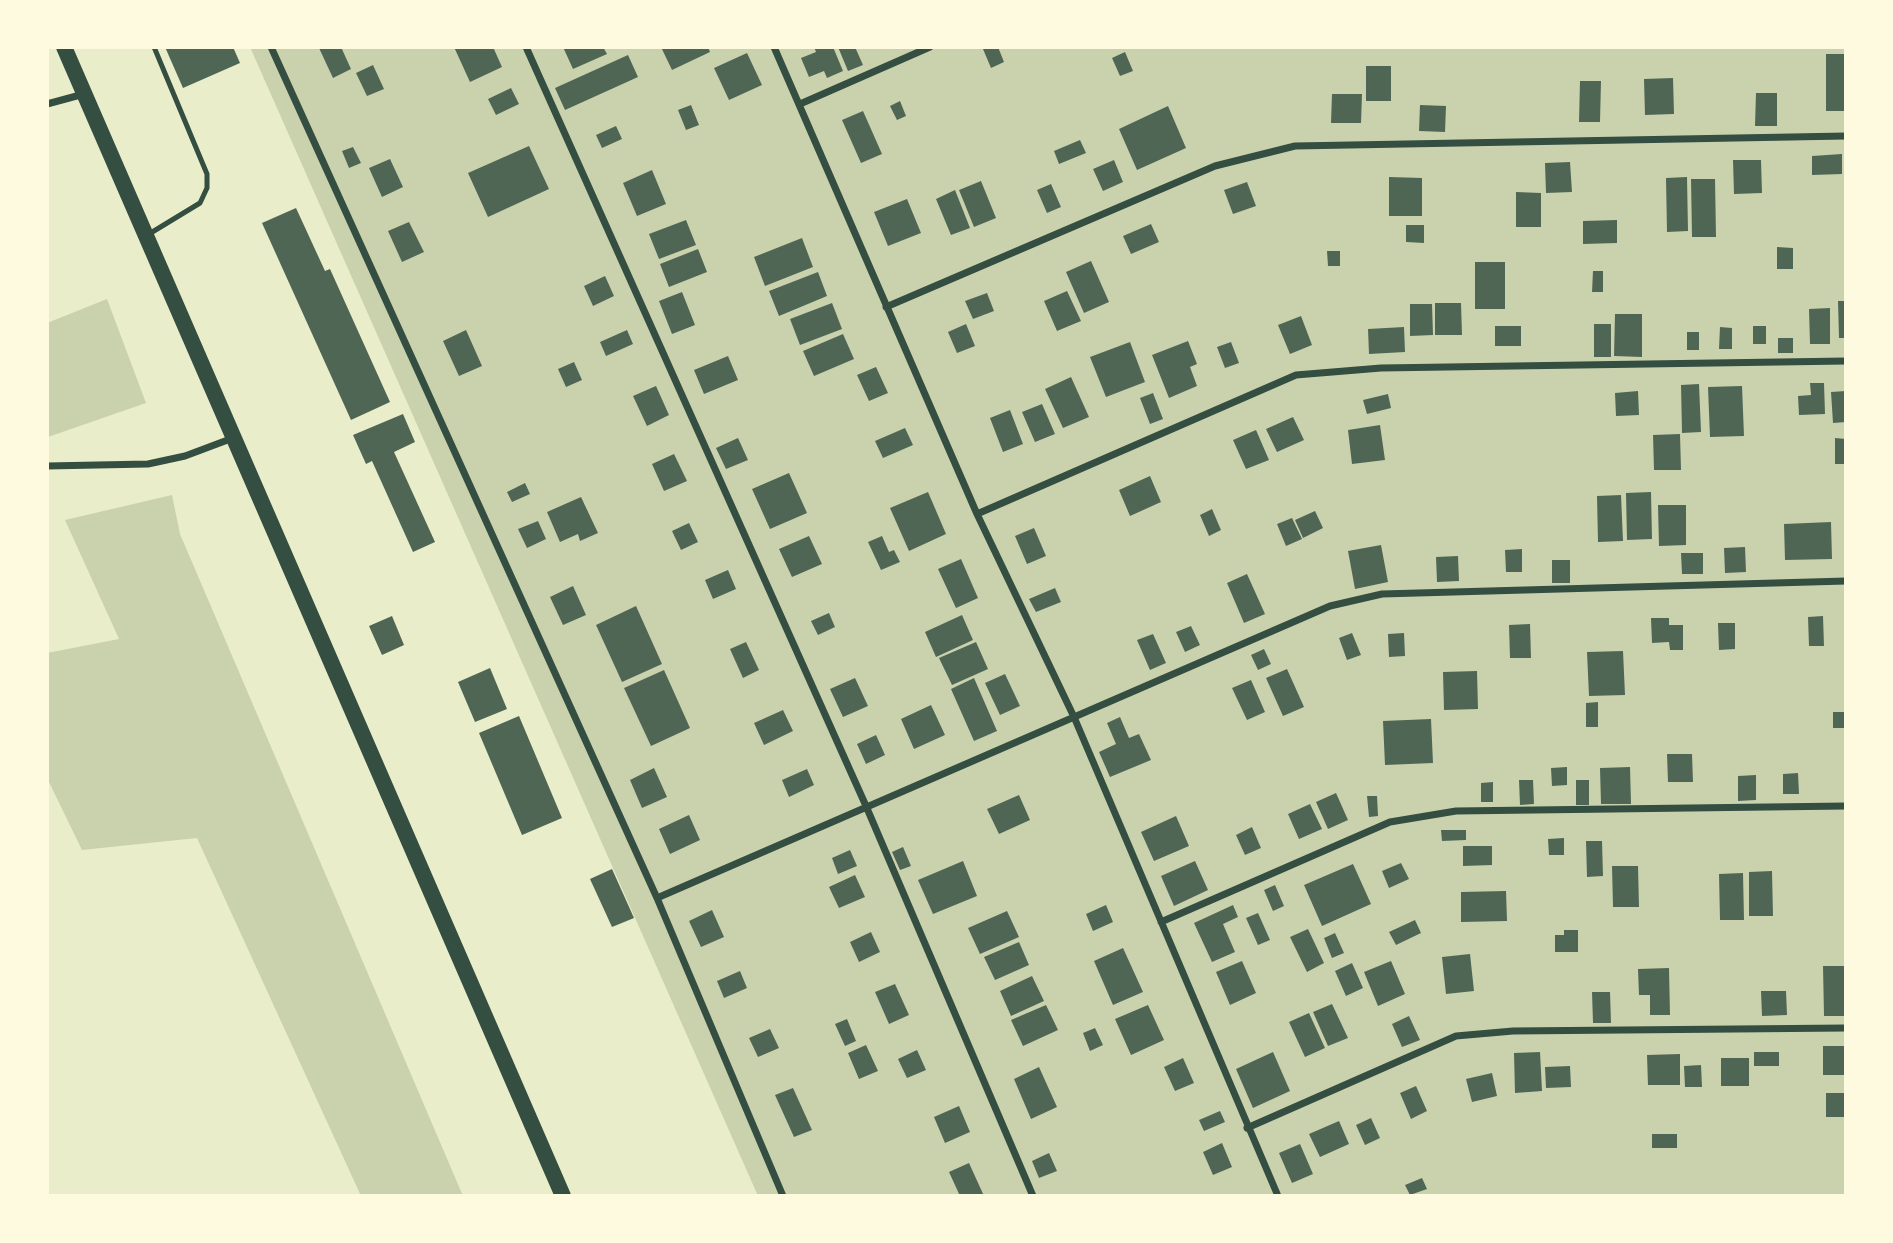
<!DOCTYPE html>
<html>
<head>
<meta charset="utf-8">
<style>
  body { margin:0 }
  #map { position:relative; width:1893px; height:1243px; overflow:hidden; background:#e9edc9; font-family:"Fira Sans Condensed",sans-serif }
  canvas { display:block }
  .frame { position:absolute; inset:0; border:49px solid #fefae0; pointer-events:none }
</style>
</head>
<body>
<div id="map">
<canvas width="1893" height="1243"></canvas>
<div class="frame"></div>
</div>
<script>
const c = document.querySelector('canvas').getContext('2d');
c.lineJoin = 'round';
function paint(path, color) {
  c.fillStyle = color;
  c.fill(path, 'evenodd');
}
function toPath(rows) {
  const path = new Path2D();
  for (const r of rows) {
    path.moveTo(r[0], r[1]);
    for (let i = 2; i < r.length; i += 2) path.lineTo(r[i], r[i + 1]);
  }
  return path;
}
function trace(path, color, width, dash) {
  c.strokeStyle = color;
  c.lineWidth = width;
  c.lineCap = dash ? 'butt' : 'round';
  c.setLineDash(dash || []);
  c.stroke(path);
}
const green = toPath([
  [250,47,1846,47,1846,1196,758,1196],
  [107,299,146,403,48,437,47,323],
  [172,495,180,534,463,1196,361,1196,197,838,82,850,47,778,47,653,119,639,65,520]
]);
const building = toPath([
  [165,47,233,47,240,63,183,88],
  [341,47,351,69,333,78,319,48],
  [454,47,493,47,502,67,470,82],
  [563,47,603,47,607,54,573,69],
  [661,47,708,47,710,52,672,70],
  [814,47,833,47,843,71,827,78,824,71,809,77,801,58,816,52],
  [838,47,855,47,863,65,848,71],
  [998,47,1004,62,991,68,983,49],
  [1125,52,1133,71,1120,76,1112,58],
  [747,53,762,85,729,100,714,68],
  [1826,54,1846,54,1846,111,1826,111],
  [628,55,638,77,565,110,555,88],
  [373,65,384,89,367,96,356,73],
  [1366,66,1391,66,1391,101,1366,101],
  [1673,78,1674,114,1645,115,1644,79],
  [1580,81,1601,81,1600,122,1579,122],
  [511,88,519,104,496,115,488,99],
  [1756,93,1777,93,1777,126,1755,126],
  [1332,94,1362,94,1361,123,1331,123],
  [900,101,906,116,897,120,890,106],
  [691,105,699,125,686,130,678,110],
  [1420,105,1446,106,1445,132,1419,131],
  [1168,106,1186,148,1137,170,1119,129],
  [863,111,882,154,861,163,842,120],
  [616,126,622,139,602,148,596,135],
  [1080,140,1086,153,1059,164,1054,151],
  [529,146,549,189,488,217,468,173],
  [353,147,361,163,349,168,342,151],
  [1842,154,1842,174,1812,175,1812,156],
  [390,159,403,187,382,197,369,168],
  [1114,160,1123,182,1103,191,1093,169],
  [1733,160,1761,160,1762,193,1734,194],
  [1570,162,1572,192,1546,193,1545,163],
  [652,170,666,204,637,216,623,183],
  [1389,177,1422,178,1422,216,1389,216],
  [1687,177,1688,231,1667,232,1666,178],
  [1691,179,1715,179,1716,237,1692,237],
  [981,181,996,218,974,227,959,190],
  [1247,182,1256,206,1233,214,1224,190],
  [1051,184,1061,207,1047,213,1037,190],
  [955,190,970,228,951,235,936,199],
  [1516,192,1541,193,1541,227,1516,227],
  [907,199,921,233,888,246,874,212],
  [296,208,325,271,330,269,390,402,351,420,262,223],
  [686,220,696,245,659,259,649,234],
  [1617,220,1617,243,1583,244,1583,221],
  [409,222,424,252,402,262,388,231],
  [1151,224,1159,242,1131,254,1123,236],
  [1406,225,1424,225,1424,243,1406,242],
  [802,238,813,267,765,286,754,257],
  [1777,247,1793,248,1793,269,1777,269],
  [698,249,707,272,669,287,660,264],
  [1327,251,1340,251,1340,266,1328,266],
  [1091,261,1109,302,1084,313,1066,272],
  [1475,262,1505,262,1505,309,1475,309],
  [1593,271,1603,271,1603,292,1592,292],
  [818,272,827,296,779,316,769,291],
  [605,276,614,296,593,306,584,286],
  [1067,291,1081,321,1057,331,1044,301],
  [682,292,695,325,672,334,659,301],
  [987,293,994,311,973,319,965,301],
  [1838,301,1846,301,1846,338,1839,338],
  [832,303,842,329,800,345,790,319],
  [1435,303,1461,303,1462,335,1435,335],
  [1410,304,1432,304,1433,335,1410,336],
  [1830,308,1830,344,1810,344,1809,309],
  [1615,314,1642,314,1642,357,1614,356],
  [1301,316,1312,345,1290,354,1278,325],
  [966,324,975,346,957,353,948,332],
  [1594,324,1611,324,1611,357,1594,357],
  [1495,326,1521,326,1521,346,1495,346],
  [1753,326,1766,326,1766,344,1753,344],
  [1404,327,1405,352,1369,354,1368,329],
  [1720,327,1732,328,1732,349,1719,349],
  [466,330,482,366,459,376,443,341],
  [627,330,633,344,606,356,600,342],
  [1687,332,1699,332,1699,350,1687,350],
  [843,334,854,359,814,376,803,351],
  [1778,338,1793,338,1793,353,1778,353],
  [1188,341,1197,364,1190,367,1197,386,1169,398,1152,355],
  [1130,342,1145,382,1106,397,1090,357],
  [1231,342,1239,363,1225,368,1217,347],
  [728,356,738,380,704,394,694,370],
  [574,362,582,380,566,387,558,369],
  [876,367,888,393,869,401,857,375],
  [1071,377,1089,417,1063,428,1045,389],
  [1810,383,1824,383,1825,414,1799,415,1798,396,1811,395],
  [1699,384,1701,432,1682,433,1681,385],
  [656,386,669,415,647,426,633,396],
  [1742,386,1744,436,1710,437,1708,387],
  [1638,391,1639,415,1616,416,1615,393],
  [1846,391,1846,422,1833,423,1831,392],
  [1153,393,1163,419,1150,424,1140,398],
  [1388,394,1391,408,1367,414,1363,400],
  [1042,404,1055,434,1035,442,1022,412],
  [1010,410,1023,444,1003,452,990,418],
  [403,414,415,442,394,452,435,542,413,552,372,461,366,464,353,435],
  [1293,417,1304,440,1277,452,1266,429],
  [1380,425,1385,460,1352,464,1348,430],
  [905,428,913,445,883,458,875,441],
  [1256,430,1269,460,1246,469,1233,440],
  [1680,434,1681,470,1654,470,1653,435],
  [738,438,748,460,726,469,716,448],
  [1835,438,1846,439,1846,464,1835,464],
  [674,454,687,481,664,491,652,464],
  [789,473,807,513,770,529,752,489],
  [1150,476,1161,502,1130,516,1119,490],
  [525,483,530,494,512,502,507,492],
  [928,492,946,534,909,551,890,508],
  [1651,492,1652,539,1627,540,1626,493],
  [1621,495,1623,541,1598,542,1597,496],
  [581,497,598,533,580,541,578,534,560,542,547,512],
  [1658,505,1686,505,1686,545,1659,546],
  [1212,509,1221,530,1209,536,1200,515],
  [1315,511,1323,528,1303,538,1295,520],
  [1292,518,1302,539,1286,546,1277,524],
  [538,521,546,539,527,548,518,529],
  [1831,522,1832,559,1785,560,1784,524],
  [689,523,698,542,681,550,672,531],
  [1034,528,1046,556,1027,564,1015,536],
  [809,536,822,564,792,577,779,549],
  [882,536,889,552,894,550,900,562,881,570,868,542],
  [1381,545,1388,582,1355,589,1348,551],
  [1745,547,1746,572,1725,573,1724,548],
  [1522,549,1522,572,1506,572,1505,550],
  [1681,553,1703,553,1703,574,1682,574],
  [1458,556,1459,581,1437,582,1436,557],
  [961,559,978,598,956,608,938,569],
  [1552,560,1570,560,1570,583,1552,583],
  [728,570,736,589,713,599,705,580],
  [1247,574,1265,614,1244,623,1227,583],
  [573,586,586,615,563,625,550,597],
  [1055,588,1061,602,1036,612,1029,599],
  [636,606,662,664,622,682,596,625],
  [829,613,835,627,818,635,811,621],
  [962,615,973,640,936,657,925,632],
  [392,616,404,645,382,655,369,626],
  [1823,616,1824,646,1809,646,1808,617],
  [1651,618,1669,618,1669,625,1683,625,1683,650,1670,650,1669,642,1652,643],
  [1718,623,1735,623,1735,649,1719,650],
  [1530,624,1531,658,1510,658,1509,625],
  [1191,626,1200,645,1185,652,1176,632],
  [1352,633,1361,655,1347,660,1339,638],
  [1404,633,1405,656,1389,657,1388,634],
  [1153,634,1166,663,1150,670,1137,640],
  [746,642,759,670,743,678,730,649],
  [976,642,988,669,952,685,939,658],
  [1264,649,1271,664,1258,670,1251,655],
  [1623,651,1625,695,1589,696,1587,652],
  [490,668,507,709,475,722,458,682],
  [1287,669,1304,707,1283,716,1266,678],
  [664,670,690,728,651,746,624,688],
  [1477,671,1478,709,1444,710,1443,672],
  [1005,674,1020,706,1000,715,985,683],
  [855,678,868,706,843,717,830,689],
  [974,678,997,731,974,741,951,689],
  [1251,680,1265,712,1247,720,1232,688],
  [1598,702,1598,727,1586,727,1586,703],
  [931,705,945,735,914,749,901,719],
  [783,710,793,731,764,745,754,723],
  [1833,712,1846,712,1846,728,1833,728],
  [519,716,562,818,522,835,479,733],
  [1120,717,1129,738,1139,734,1151,760,1110,777,1099,752,1116,744,1107,723],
  [1431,719,1433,763,1385,765,1383,721],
  [876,735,885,755,866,764,857,744],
  [1667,754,1692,754,1693,782,1668,782],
  [1567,767,1567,785,1552,786,1551,768],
  [1630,767,1631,804,1601,804,1600,768],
  [654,768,667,797,642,808,630,780],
  [807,769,814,785,789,797,782,780],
  [1798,773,1799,794,1783,794,1783,774],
  [1756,775,1756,800,1738,801,1738,776],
  [1519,780,1533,780,1534,804,1520,805],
  [1576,780,1589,780,1589,805,1576,805],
  [1493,782,1493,802,1481,802,1481,783],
  [1336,793,1348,820,1328,829,1316,802],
  [1019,795,1030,820,999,834,987,809],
  [1367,796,1377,796,1378,816,1369,817],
  [1310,804,1322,829,1299,839,1288,814],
  [689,815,700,840,670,854,659,829],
  [1176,816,1189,846,1154,861,1141,832],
  [1252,827,1261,848,1245,855,1236,835],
  [1441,830,1466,830,1466,840,1442,841],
  [1564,838,1564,855,1549,855,1548,839],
  [1586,841,1602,841,1603,876,1587,877],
  [1463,846,1492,846,1492,865,1463,866],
  [903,847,911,866,900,870,892,852],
  [850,850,857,866,838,874,832,858],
  [963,861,977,896,933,914,918,880],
  [1195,861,1208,890,1174,906,1161,876],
  [1401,863,1409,879,1389,888,1382,871],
  [1353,864,1371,904,1322,926,1304,885],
  [1612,866,1638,866,1639,907,1613,907],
  [612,869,634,918,612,927,590,879],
  [1772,871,1773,916,1749,916,1749,872],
  [1743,873,1744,920,1720,920,1719,874],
  [855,875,865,897,839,908,829,887],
  [1275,885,1284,906,1273,911,1264,890],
  [1506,891,1507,921,1461,922,1461,892],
  [1106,905,1113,922,1093,931,1086,914],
  [1233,905,1238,917,1223,924,1235,952,1212,962,1194,923],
  [712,910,724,937,701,947,689,921],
  [1007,911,1019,937,980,954,968,928],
  [1258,913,1270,940,1258,945,1246,918],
  [1415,920,1421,933,1396,945,1389,932],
  [1308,929,1324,963,1307,972,1290,937],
  [1564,930,1578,930,1578,952,1555,952,1555,935,1564,935],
  [871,932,880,952,859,962,850,942],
  [1335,933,1344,953,1332,958,1324,938],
  [1019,942,1029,965,995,980,984,957],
  [1123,948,1143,992,1113,1005,1094,961],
  [1470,954,1474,991,1446,994,1442,957],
  [1242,961,1256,993,1230,1005,1216,972],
  [1391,961,1405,994,1378,1006,1364,972],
  [1352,963,1363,988,1346,996,1335,971],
  [1823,966,1846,966,1846,1016,1824,1016],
  [1669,968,1670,1015,1650,1015,1650,995,1639,995,1638,969],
  [740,971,747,988,724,998,717,981],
  [1032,976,1044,1001,1011,1016,1000,991],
  [895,984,909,1015,889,1024,875,992],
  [1761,991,1786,991,1787,1015,1762,1016],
  [1592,992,1610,992,1611,1023,1593,1023],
  [1332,1004,1348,1038,1328,1046,1313,1012],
  [1046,1005,1058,1030,1023,1046,1011,1020],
  [1148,1005,1164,1040,1131,1055,1115,1019],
  [1309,1013,1325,1048,1305,1057,1289,1022],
  [1409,1016,1420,1040,1402,1047,1392,1024],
  [847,1019,856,1041,845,1046,835,1024],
  [1095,1028,1103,1045,1090,1051,1083,1033],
  [770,1029,779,1048,758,1057,749,1038],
  [866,1045,878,1071,859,1079,848,1053],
  [1823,1046,1846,1046,1846,1075,1823,1075],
  [917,1050,926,1070,907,1078,898,1059],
  [1273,1052,1290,1091,1253,1108,1236,1069],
  [1540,1052,1542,1091,1515,1093,1514,1053],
  [1754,1052,1779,1052,1779,1066,1754,1066],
  [1680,1054,1680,1085,1648,1085,1647,1055],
  [1183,1058,1194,1083,1175,1091,1164,1067],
  [1721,1058,1749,1058,1749,1086,1721,1086],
  [1701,1065,1702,1087,1685,1087,1684,1066],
  [1570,1066,1571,1087,1546,1088,1545,1067],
  [1039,1067,1057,1107,1031,1119,1014,1079],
  [1492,1073,1497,1096,1472,1102,1466,1079],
  [1416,1086,1427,1111,1411,1119,1400,1093],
  [793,1088,812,1130,794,1137,775,1095],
  [1826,1093,1846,1093,1846,1117,1826,1117],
  [959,1106,970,1132,945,1143,934,1117],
  [1220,1111,1225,1122,1204,1131,1199,1120],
  [1371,1118,1380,1138,1365,1145,1356,1125],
  [1339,1121,1349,1144,1320,1157,1309,1134],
  [1652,1134,1677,1134,1677,1148,1652,1148],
  [1222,1143,1232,1167,1213,1175,1203,1152],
  [1300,1144,1313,1174,1292,1183,1279,1153],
  [1049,1153,1057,1171,1039,1178,1032,1161],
  [969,1163,984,1196,960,1196,949,1172],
  [1422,1178,1427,1189,1410,1195,1405,1185]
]);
const service = toPath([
  [149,234,200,203,207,188,207,174,154,47]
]);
const minor = toPath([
  [271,47,657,898,783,1196],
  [526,47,866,806,1033,1196],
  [774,47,977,514,1074,717,1278,1196],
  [47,104,84,94],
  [800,104,930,47],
  [886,307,1215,166,1295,146,1846,136],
  [47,466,148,464,185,456,233,438],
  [977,514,1296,375,1381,368,1846,361],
  [657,898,1330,606,1382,594,1846,581],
  [1161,922,1390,822,1456,811,1846,806],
  [1247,1128,1456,1036,1513,1031,1846,1028]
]);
const primary = toPath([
  [64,47,563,1196]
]);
paint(green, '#cad2ad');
paint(building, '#4f6655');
trace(service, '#344e41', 5);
trace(minor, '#344e41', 7);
trace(primary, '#344e41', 16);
</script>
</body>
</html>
